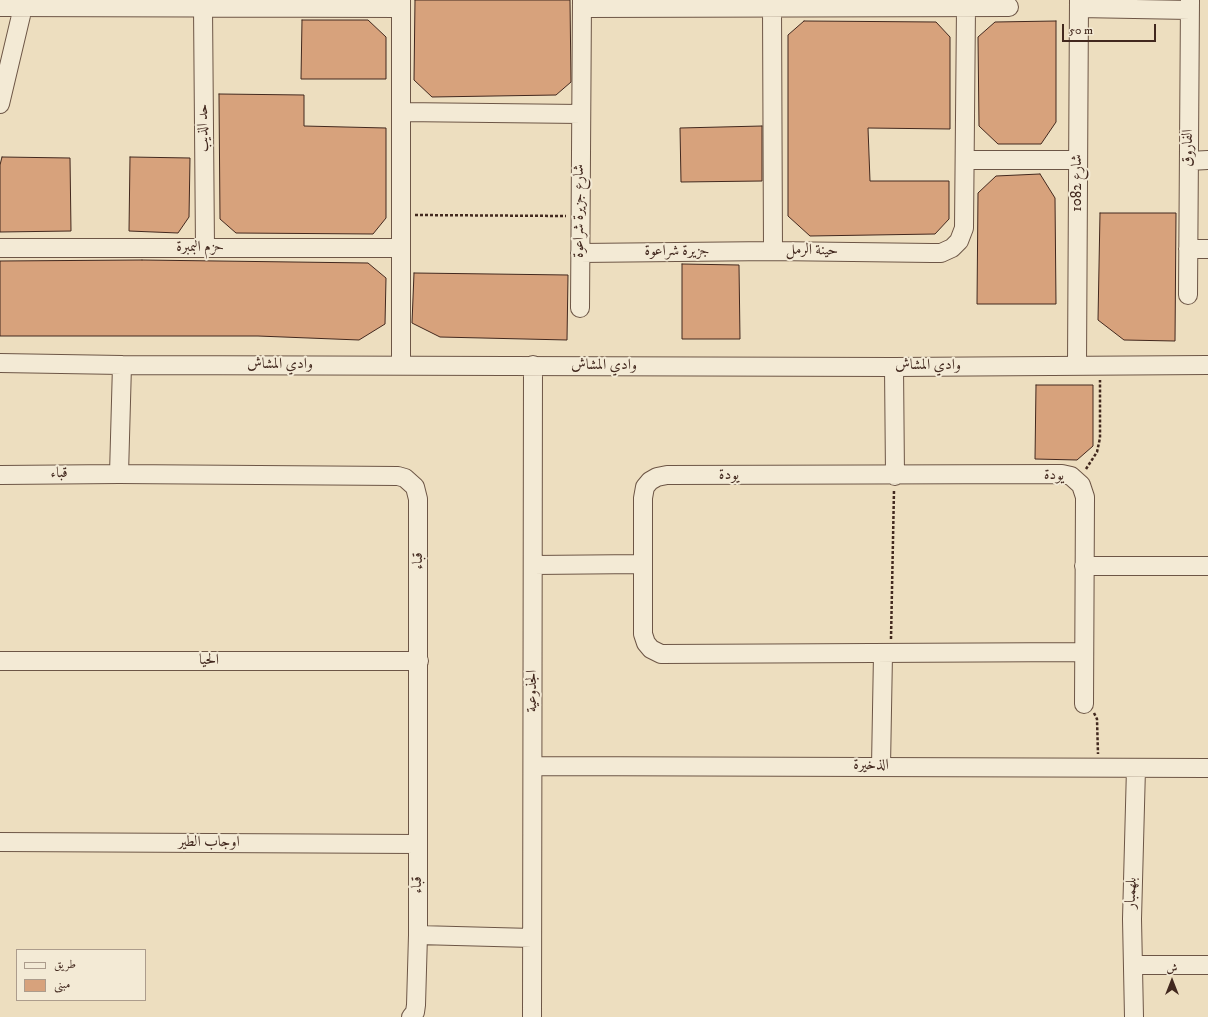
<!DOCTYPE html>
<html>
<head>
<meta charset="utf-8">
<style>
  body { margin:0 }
  #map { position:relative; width:1208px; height:1017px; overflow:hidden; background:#eddebf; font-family:"IM FELL DW Pica",Amiri,serif }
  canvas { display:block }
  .legend { position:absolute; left:16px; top:949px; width:130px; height:52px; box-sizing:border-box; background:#f3ead5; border:1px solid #ac9c8c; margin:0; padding:5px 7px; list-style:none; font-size:12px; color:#42281e }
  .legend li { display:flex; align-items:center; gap:8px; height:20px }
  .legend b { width:20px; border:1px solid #ac9c8c }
  .north { position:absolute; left:1152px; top:961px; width:40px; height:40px; -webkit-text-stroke:3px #f3ead5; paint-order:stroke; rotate:0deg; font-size:11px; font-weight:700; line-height:16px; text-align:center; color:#42281e }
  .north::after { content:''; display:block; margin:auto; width:14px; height:18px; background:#42281e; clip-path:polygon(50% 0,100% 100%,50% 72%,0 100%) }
  .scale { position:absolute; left:1062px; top:24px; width:94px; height:18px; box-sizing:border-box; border:2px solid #42281e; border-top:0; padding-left:5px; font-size:12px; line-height:14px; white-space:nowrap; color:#42281e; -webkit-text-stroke:3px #f3ead5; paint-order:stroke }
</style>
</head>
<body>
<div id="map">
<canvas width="1208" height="1017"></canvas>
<ul class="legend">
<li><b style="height:5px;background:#f3ead5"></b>طريق</li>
<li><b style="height:11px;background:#d7a27c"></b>مبنى</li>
</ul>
<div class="north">ش</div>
<div class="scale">50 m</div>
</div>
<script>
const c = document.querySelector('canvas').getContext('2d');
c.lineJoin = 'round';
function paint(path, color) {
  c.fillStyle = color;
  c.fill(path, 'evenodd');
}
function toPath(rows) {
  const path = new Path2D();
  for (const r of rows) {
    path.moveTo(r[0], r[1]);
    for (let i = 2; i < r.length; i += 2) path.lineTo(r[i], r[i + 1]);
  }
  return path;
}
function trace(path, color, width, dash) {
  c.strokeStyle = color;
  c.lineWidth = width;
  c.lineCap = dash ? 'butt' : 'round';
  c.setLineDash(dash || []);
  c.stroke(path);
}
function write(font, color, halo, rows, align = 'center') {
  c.font = font + ' "IM FELL DW Pica",Amiri,serif';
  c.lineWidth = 4;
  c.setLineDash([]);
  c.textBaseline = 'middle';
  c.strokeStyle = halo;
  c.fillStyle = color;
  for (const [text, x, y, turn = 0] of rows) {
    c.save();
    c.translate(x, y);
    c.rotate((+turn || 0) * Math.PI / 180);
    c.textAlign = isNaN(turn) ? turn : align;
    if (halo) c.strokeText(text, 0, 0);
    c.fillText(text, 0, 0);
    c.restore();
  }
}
const building = toPath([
  [415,0,570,0,571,82,556,95,432,97,414,80,415,0],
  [302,20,368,20,386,37,386,79,301,79,302,20],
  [804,21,936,22,950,37,950,129,868,128,870,181,949,181,949,219,935,234,810,236,788,216,788,35,804,21],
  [1056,21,1056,122,1041,144,998,144,979,126,978,37,995,22,1056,21],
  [219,94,304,95,304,126,386,128,386,218,373,234,236,233,220,219,219,94],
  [762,126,762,181,681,182,680,128,762,126],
  [2,157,70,158,71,231,0,232,0,165,2,157],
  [130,157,190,158,189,217,178,233,129,231,130,157],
  [1040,174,1055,198,1056,304,977,304,978,193,996,176,1040,174],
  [1100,213,1176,213,1175,341,1124,340,1098,320,1100,213],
  [142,260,368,263,386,278,385,324,359,340,258,336,0,336,0,261,142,260],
  [682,264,739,265,740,339,682,339,682,264],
  [414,273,568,275,567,340,440,337,412,323,414,273],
  [1036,385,1093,385,1093,446,1077,460,1035,459,1036,385]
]);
const path = toPath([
  [415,215,566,216],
  [1086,469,1097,452,1100,438,1100,380],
  [891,639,894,490],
  [1094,713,1097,719,1098,754]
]);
const minor = toPath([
  [0,7,401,8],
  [203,7,205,248],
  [772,7,773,251],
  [582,8,1009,7],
  [1079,8,1190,10],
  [0,104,23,7],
  [401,112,581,114],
  [965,160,1078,160],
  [1189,161,1208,160],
  [0,248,401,248],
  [1188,249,1208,249],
  [580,253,773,251,932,253,941,253,952,248,959,241,964,228,966,7],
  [1188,295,1190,0],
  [580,308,582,0],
  [0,363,122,365,894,367,1208,365],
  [401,365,401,0],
  [1077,365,1079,0],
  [894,367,895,476],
  [119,474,122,365],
  [0,475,119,474,398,476,405,478,415,487,418,499,418,935,416,1005,415,1012,411,1017],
  [533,565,642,564],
  [1084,566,1208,566],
  [1084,652,661,654,651,649,646,643,643,634,643,498,645,487,650,481,657,477,667,475,1062,474,1071,476,1081,485,1085,497,1084,704],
  [0,661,419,661],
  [533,766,1208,768],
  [881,766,883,654],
  [0,842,418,844],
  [418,935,532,938],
  [1133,965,1208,965],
  [532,1017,533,365],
  [1134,1017,1132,919,1136,768]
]);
const streetNames = [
  ["حد الذيب",204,128,-90],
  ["الفاروق",1189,148,-90],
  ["شارع 1082",1078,183,-90],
  ["شارع جزيرة شراعوة",580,211,-90],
  ["حزم البمبرة",200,248],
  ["حينة الرمل",812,251,1],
  ["جزيرة شراعوة",677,252],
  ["وادي المشاش",280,365],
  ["وادي المشاش",604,366],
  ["وادي المشاش",928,366],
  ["قباء",59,474,-1],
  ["يودة",729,476],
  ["يودة",1054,476,4],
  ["قباء",419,561,-90],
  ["الحيا",209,661],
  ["الجذوعية",533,691,-90],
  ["الذخيرة",871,766],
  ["اوجاب الطير",209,843],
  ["قباء",418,885,-90],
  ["بلهمبار",1132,893,-88]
];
paint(building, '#d7a27c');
trace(building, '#42281e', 1);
trace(minor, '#6d5646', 20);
trace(path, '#42281e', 2.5, [3, 2]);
trace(minor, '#f3ead5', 18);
write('15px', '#42281e', '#f3ead5', streetNames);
</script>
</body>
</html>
